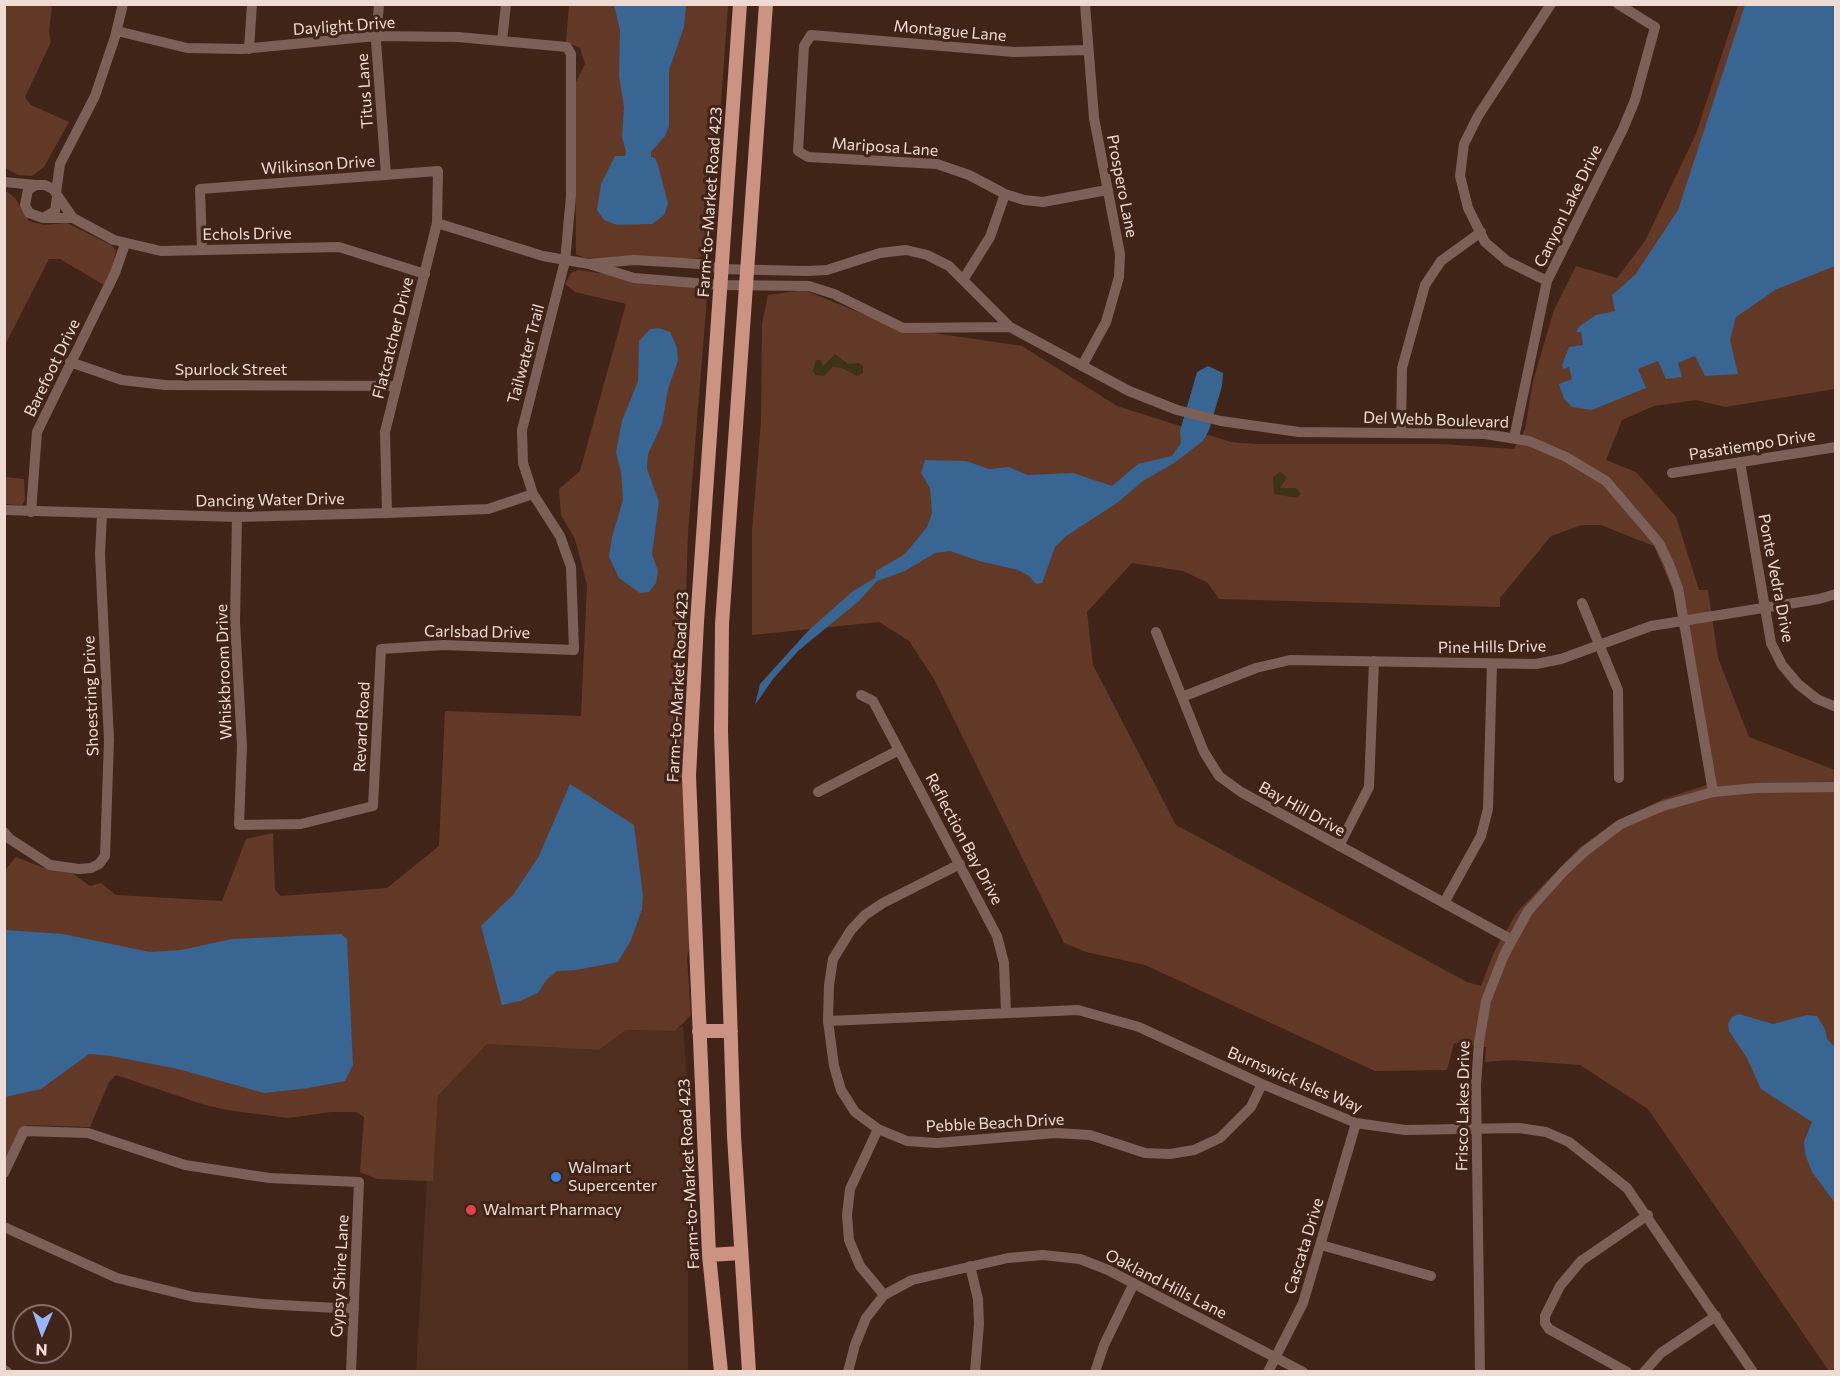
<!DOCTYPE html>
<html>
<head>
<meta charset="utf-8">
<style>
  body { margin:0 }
  #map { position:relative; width:1840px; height:1376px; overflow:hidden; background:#402418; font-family:Commissioner,sans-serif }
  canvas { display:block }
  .frame { position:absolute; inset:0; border:6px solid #eedbd3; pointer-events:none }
  .north { position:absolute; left:12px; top:1304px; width:60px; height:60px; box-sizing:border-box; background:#402418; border:2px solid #866d63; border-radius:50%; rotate:182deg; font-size:16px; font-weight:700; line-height:24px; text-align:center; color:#eedbd3 }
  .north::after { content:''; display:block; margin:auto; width:21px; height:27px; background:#9ab5fd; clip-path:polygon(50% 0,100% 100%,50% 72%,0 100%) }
</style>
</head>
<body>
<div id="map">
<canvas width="1840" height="1376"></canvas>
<div class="frame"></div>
<div class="north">N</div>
</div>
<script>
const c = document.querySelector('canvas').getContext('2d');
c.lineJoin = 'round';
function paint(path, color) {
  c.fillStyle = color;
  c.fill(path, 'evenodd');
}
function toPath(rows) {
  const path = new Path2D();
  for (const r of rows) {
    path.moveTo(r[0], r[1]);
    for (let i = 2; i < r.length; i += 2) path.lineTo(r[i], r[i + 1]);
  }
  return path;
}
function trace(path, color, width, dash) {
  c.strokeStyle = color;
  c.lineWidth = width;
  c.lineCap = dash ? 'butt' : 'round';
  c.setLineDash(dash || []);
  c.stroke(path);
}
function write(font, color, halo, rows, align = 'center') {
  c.font = font + ' Commissioner,sans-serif';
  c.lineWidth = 6;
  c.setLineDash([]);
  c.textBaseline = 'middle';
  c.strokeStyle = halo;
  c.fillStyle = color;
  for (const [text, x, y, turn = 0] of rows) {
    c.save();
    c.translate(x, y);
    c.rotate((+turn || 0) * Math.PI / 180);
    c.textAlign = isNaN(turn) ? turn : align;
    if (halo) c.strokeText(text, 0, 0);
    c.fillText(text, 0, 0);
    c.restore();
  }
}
const built = toPath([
  [683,1025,688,1092,688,1371,416,1372,427,1179,433,1180,438,1096,487,1044,599,1050,626,1030,675,1031]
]);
const green = toPath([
  [4,5,52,5,49,32,51,42,25,97,31,105,69,122,44,167,32,176,18,175,5,168],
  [569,5,728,5,717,161,709,194,705,247,704,255,698,258,603,260,585,258,576,254,575,84,585,64,580,48,566,42],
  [1738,5,1835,5,1835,389,1725,407,1696,400,1654,406,1622,420,1606,460,1636,472,1676,517,1699,590,1708,590,1718,658,1749,737,1835,770,1835,1371,1829,1371,1648,1109,1580,1065,1510,1060,1485,1062,1486,1047,1454,1043,1447,1070,1375,1071,1145,965,1086,952,1064,943,934,679,909,641,879,622,752,635,752,531,761,421,762,324,768,295,804,290,873,318,927,332,1022,346,1117,406,1231,442,1255,444,1442,444,1514,449,1525,429,1533,381,1554,310,1576,266,1617,278,1645,241,1696,134],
  [1582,525,1601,525,1654,546,1675,595,1707,785,1664,799,1616,821,1579,848,1517,912,1494,952,1481,986,1467,982,1176,825,1093,665,1087,612,1132,563,1183,571,1208,583,1219,599,1500,607,1500,598,1551,536],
  [5,190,15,198,29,221,44,225,67,223,111,245,116,250,112,269,104,285,60,259,49,259,5,345],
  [578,270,703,289,707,297,688,532,682,723,690,944,687,958,691,1015,675,1031,626,1030,599,1050,487,1044,438,1096,433,1181,377,1179,360,1172,364,1117,356,1112,331,1112,288,1118,227,1110,205,1105,116,1075,109,1082,90,1127,28,1125,23,1127,5,1167,5,870,16,857,44,868,71,872,90,886,101,883,116,895,222,901,246,839,273,833,275,890,281,896,387,888,439,846,445,711,581,716,587,585,575,539,561,515,559,489,580,471,626,304,575,292,565,284,571,273],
  [5,477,24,479,25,500,22,505,5,504]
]);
const sand = toPath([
  [835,354,848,364,859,363,863,366,863,373,857,376,842,368,833,367,824,376,815,375,813,370,816,360,821,360,823,366],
  [1280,472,1287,477,1280,488,1296,488,1301,494,1297,498,1274,494,1273,477]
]);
const water = toPath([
  [614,5,686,5,684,27,669,70,669,126,665,136,651,152,651,157,655,158,658,165,668,204,664,215,652,224,617,225,604,220,597,210,601,184,615,156,625,156,626,152,622,137,624,107,619,76,620,30],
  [1745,5,1835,5,1835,266,1775,290,1736,317,1730,340,1738,374,1705,376,1695,356,1678,363,1682,377,1666,379,1658,361,1638,369,1646,388,1592,410,1572,407,1564,399,1559,384,1572,379,1569,367,1563,369,1562,365,1569,347,1583,345,1581,332,1576,332,1580,326,1596,315,1615,311,1612,295,1635,275,1678,210],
  [659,328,670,332,677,348,678,361,668,389,662,424,648,454,647,469,659,502,652,554,658,571,656,583,649,592,640,593,619,578,609,557,612,537,623,500,621,472,616,452,622,421,638,381,639,341,650,329],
  [1208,366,1223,373,1222,386,1209,430,1203,441,1174,463,1143,481,1117,503,1066,536,1055,547,1042,583,1036,584,1029,576,1018,570,979,561,950,551,935,553,905,571,877,581,859,601,798,651,773,679,755,705,760,684,809,630,853,591,875,578,876,571,905,554,927,527,932,513,930,488,921,473,925,460,966,461,989,469,1009,467,1027,475,1073,473,1112,486,1138,464,1172,456,1181,443,1180,431,1197,372],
  [570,784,634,825,643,896,642,909,631,940,618,962,576,970,557,971,547,979,538,993,520,1001,502,1005,481,926,513,895,539,856],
  [5,930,63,934,150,952,181,950,232,939,341,934,347,939,353,1065,345,1081,309,1088,264,1093,178,1069,111,1056,89,1054,41,1089,5,1097],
  [1739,1014,1773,1024,1807,1015,1817,1016,1825,1029,1827,1039,1835,1047,1835,1203,1812,1172,1805,1154,1804,1142,1812,1122,1761,1089,1747,1058,1729,1031,1728,1024,1732,1017]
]);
const minor = toPath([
  [379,4,376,41,386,175],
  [117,31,187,48,242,49,376,36,458,37,567,47,571,54,571,196,565,261,522,430,523,463,533,494,560,536,571,567,574,650,444,645,381,649,373,806,301,824,239,825,242,746,235,622,237,517],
  [502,41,506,4],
  [249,49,252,4],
  [1087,50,1014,52,811,35,804,46,798,151,808,157,937,164,969,175,1005,194,1024,200,1043,202,1107,190],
  [4,182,36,185],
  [56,193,60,164,95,96,115,37,123,4],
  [57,197,55,211,43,218,29,213,25,205,28,190,36,185,45,185,53,189,73,218],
  [43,218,73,218,114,240,161,251,339,247,425,274],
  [437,223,543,256,589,264,634,278,720,285,809,286,834,294,903,328,1010,327],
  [202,250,200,189,438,171,437,223,385,432,387,513],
  [589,264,634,260,700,264,721,269,806,271,827,270,880,253,906,250,927,255,949,266,1010,327,1129,391,1177,410,1221,421,1299,432,1485,434,1529,441,1566,457,1606,481,1659,543,1669,564,1678,588,1713,792],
  [963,280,990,237,1005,194],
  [1547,281,1507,261,1485,242,1468,208,1460,176,1464,144,1478,116,1551,4],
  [70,362,122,380,165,385,395,386],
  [1082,366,1106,322,1119,277,1120,254,1094,118,1085,4],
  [1401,432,1402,368,1425,285,1441,261,1481,232],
  [1514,438,1547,281,1623,129,1635,100,1655,27,1618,4],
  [1740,462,1771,643,1782,665,1798,684,1817,699,1836,707],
  [1672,473,1836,447],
  [4,510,237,517,387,513,488,509,533,494],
  [31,512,37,432,115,273,125,244],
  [1582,603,1618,690,1619,778],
  [1156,632,1204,752,1219,776,1241,792,1512,940],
  [861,695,873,701,997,936,1004,963,1006,1012],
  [1182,697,1256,668,1290,660,1536,664,1561,659,1651,626,1819,599,1836,594],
  [818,792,899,750],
  [4,832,10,839,50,865,79,869,91,868,99,864,105,856,109,740,100,554,102,515],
  [1339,846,1369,787,1374,661],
  [960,864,883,903,865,915,851,930,833,959,829,985,828,1021,834,1066,841,1090,855,1112,878,1129,907,1141,937,1143,1056,1133,1090,1135,1145,1153,1170,1154,1194,1150,1220,1138,1251,1107,1262,1084],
  [1444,903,1481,836,1488,809,1492,664],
  [828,1021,1078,1010,1139,1027,1262,1084,1356,1123,1405,1130,1519,1128,1546,1132,1569,1142,1627,1188,1753,1372],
  [878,1129,850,1189,847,1215,849,1240,860,1266,884,1295],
  [4,1173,24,1131,88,1133,185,1165,269,1178,359,1182,351,1372],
  [4,1227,117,1278,194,1297,263,1304,354,1309],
  [1321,1245,1431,1276],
  [970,1266,978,1299,979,1324,975,1372],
  [4,1370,7,1372],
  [848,1372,855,1345,866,1318,884,1295,912,1280,1008,1258,1043,1255,1080,1259,1108,1270,1303,1372],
  [1095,1372,1104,1345,1134,1283],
  [1268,1372,1303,1303,1356,1123],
  [1480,1372,1476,1085,1479,1042,1486,1001,1504,955,1528,911,1564,871,1584,852,1621,824,1663,806,1713,792,1756,788,1836,787],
  [1627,1372,1549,1329,1545,1323,1545,1316,1560,1286,1581,1261,1648,1215],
  [1644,1372,1661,1353,1716,1316]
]);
const major = toPath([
  [699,1031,731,1031],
  [709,1255,741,1253],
  [721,1372,709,1255,689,776,697,622,740,4],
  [749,1372,734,1136,721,731,722,624,766,4]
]);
const markers = [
  [556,1177,6,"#3f7fe0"],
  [471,1210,6,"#e0444e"]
];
const streetNames = [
  ["Daylight Drive",344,26,-4],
  ["Montague Lane",950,31,5],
  ["Titus Lane",365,91,-94],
  ["Mariposa Lane",885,147,4],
  ["Wilkinson Drive",318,165,-4],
  ["Prospero Lane",1122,186,79],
  ["Farm-to-Market Road 423",710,202,-86],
  ["Canyon Lake Drive",1568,206,-64],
  ["Echols Drive",247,234,-1],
  ["Flatcatcher Drive",393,338,-76],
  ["Tailwater Trail",526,354,-75],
  ["Barefoot Drive",52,368,-64],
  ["Spurlock Street",231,370],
  ["Del Webb Boulevard",1436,420,2],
  ["Pasatiempo Drive",1752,445,-9],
  ["Dancing Water Drive",270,500,-1],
  ["Ponte Vedra Drive",1776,578,79],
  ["Carlsbad Drive",477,632,1],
  ["Pine Hills Drive",1492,647,-1],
  ["Whiskbroom Drive",224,672,-92],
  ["Farm-to-Market Road 423",678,687,-87],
  ["Shoestring Drive",91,696,-92],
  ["Revard Road",362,727,-87],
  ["Bay Hill Drive",1302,809,29],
  ["Reflection Bay Drive",964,839,62],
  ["Burnswick Isles Way",1295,1080,23],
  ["Frisco Lakes Drive",1463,1106,-89],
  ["Pebble Beach Drive",995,1123,-3],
  ["Farm-to-Market Road 423",689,1174,-93],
  ["Cascata Drive",1304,1246,-73],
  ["Gypsy Shire Lane",340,1276,-87],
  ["Oakland Hills Lane",1166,1284,27]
];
const poiNames = [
  ["Walmart",568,1168],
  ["Supercenter",568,1186],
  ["Walmart Pharmacy",483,1210]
];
paint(built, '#502e1f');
paint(green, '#623927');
paint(sand, '#3b3313');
paint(water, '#386592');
trace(minor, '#7c6058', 10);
trace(major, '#cc9282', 14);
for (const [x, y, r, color] of markers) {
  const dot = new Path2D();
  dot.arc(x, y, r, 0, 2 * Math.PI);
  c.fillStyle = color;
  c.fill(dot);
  trace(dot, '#402418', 2);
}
write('16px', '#eedbd3', '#402418', streetNames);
write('16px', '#eedbd3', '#402418', poiNames, 'left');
</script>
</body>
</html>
